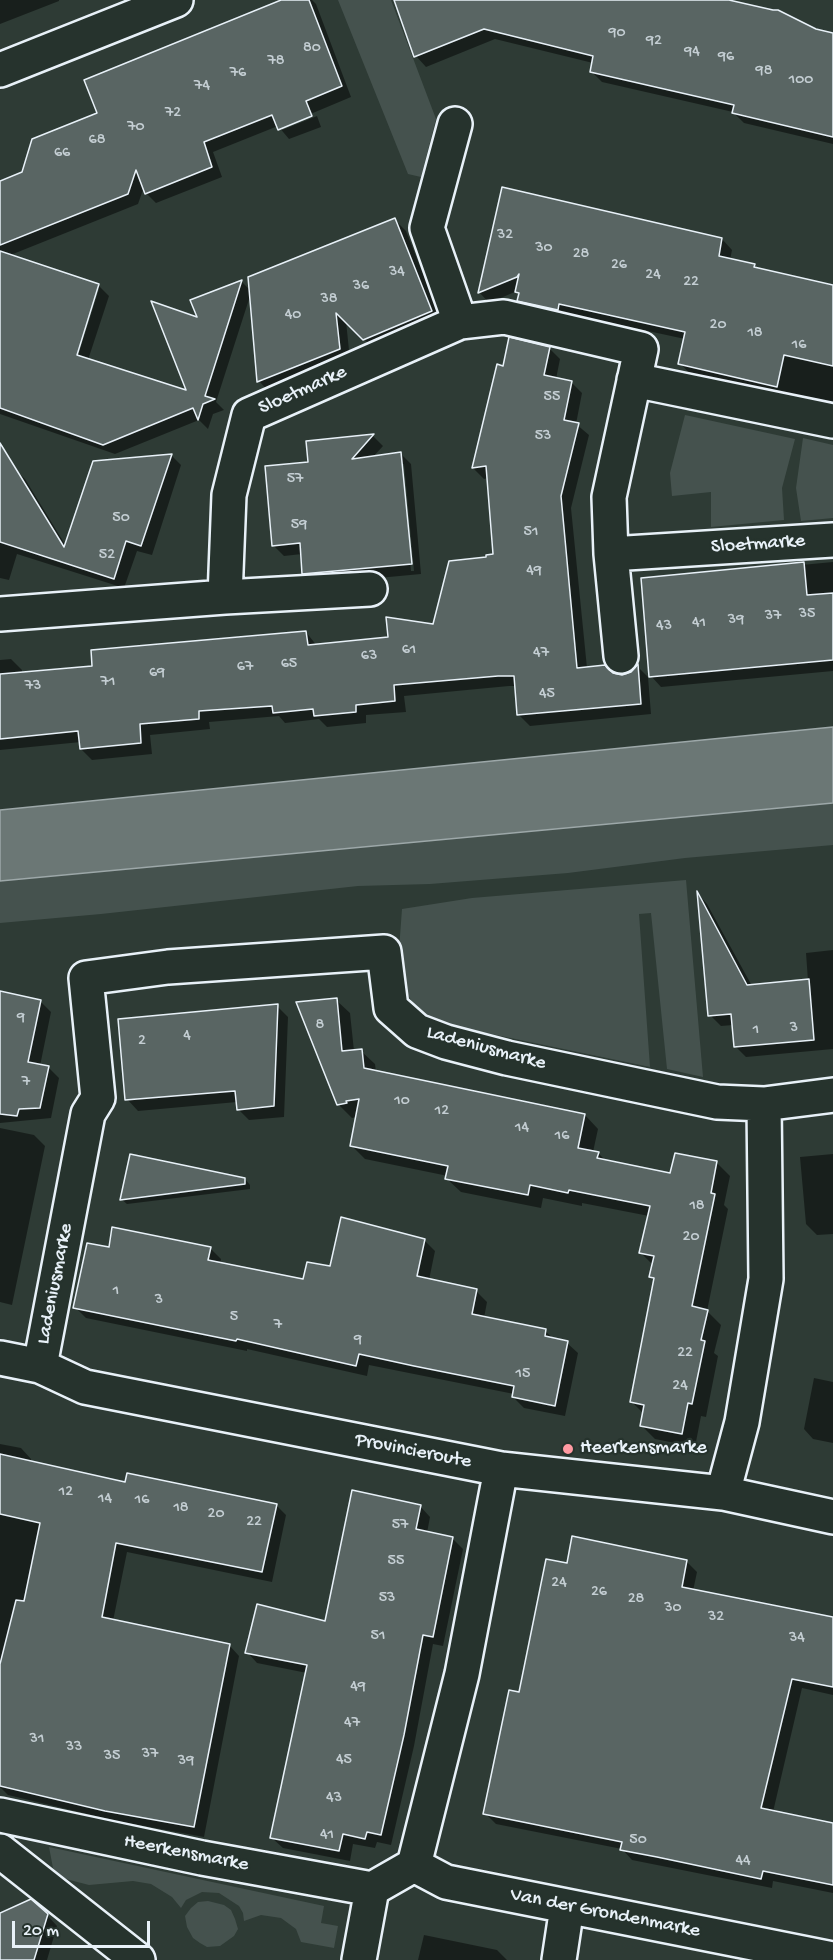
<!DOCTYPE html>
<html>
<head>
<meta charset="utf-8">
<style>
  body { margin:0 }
  #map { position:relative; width:833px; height:1960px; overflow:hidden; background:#2e3b35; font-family:"Gochi Hand",sans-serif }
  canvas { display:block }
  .scale { position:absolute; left:12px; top:1921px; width:138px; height:27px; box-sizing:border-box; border:3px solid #e8f1f8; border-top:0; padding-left:8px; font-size:18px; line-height:21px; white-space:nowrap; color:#e8f1f8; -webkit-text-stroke:4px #26332d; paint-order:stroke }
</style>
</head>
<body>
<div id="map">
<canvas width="833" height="1960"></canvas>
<div class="scale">20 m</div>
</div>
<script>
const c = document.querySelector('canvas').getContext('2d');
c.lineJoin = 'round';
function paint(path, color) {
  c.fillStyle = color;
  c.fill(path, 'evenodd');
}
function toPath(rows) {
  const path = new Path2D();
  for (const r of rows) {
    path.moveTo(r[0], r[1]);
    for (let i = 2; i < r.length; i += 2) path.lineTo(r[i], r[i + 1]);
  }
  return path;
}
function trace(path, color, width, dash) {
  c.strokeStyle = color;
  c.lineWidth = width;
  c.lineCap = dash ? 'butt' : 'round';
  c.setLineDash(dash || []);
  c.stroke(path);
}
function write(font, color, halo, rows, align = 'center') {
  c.font = font + ' "Gochi Hand",sans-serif';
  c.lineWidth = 4.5;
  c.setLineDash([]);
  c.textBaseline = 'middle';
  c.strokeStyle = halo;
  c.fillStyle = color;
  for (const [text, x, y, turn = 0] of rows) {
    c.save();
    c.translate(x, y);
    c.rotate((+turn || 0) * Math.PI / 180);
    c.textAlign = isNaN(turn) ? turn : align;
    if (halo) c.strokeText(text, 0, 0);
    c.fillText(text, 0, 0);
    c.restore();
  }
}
const green = toPath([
  [338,0,391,0,436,119,421,177,408,174],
  [685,415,795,439,782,488,784,520,711,527,711,492,672,496,670,473],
  [803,438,833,445,833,518,801,521,796,488],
  [833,803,833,845,685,858,568,873,430,884,358,886,101,914,0,923,0,881],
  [686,880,703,1077,667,1069,651,913,639,914,650,1067,424,1020,402,986,399,950,402,909,472,898],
  [49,1847,324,1906,321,1923,338,1926,334,1948,301,1942,296,1929,281,1918,261,1915,244,1921,243,1913,239,1906,219,1893,202,1892,186,1900,181,1908,172,1897,151,1884,133,1881,89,1885,62,1878,53,1868],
  [208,1901,224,1905,231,1910,235,1919,238,1929,234,1936,220,1946,207,1947,200,1943,193,1938,187,1927,185,1916,191,1908,198,1902]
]);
const water = toPath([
  [833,727,833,803,0,881,0,810,833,727]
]);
const shadow = toPath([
  [0,0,59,0,59,1,0,24],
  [289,0,312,0,316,4,351,97,282,126,282,130,317,116,321,127,289,139,278,126,213,152,222,177,156,203,146,193,144,187,138,204,8,256,98,285,109,296,88,360,188,392,200,319,241,281,250,290,395,220,406,231,442,322,375,350,346,321,350,360,269,392,259,381,251,293,216,402,224,410,213,414,208,429,199,420,115,454,0,414,0,183,23,173,99,114],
  [96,289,99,289,76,362,73,362],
  [395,0,720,0,833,35,833,144,744,123,733,112,602,82,591,71,593,63,495,39,426,67,416,56],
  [503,189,722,239,732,250,730,260,754,265,758,269,833,287,833,409,690,374,680,363,685,339,569,314,568,320,529,311,518,300,520,295,517,291,489,303,480,293],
  [549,348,560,359,556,379,571,382,582,393,576,424,589,435,571,508,587,668,622,676,632,673,638,667,648,677,651,714,530,726,519,715,516,686,509,686,404,696,406,712,366,715,366,723,327,727,319,719,285,723,279,716,209,722,210,729,150,735,152,754,92,760,81,749,81,742,0,750,0,660,11,659,22,670,22,674,94,668,306,632,317,646,390,639,434,625,488,558,495,555,488,478,484,479,473,468,498,366,504,367],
  [373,436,383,446,372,458,401,454,411,464,421,574,314,584,304,573,302,554,284,556,273,545,310,463,307,442],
  [401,464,404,464,414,571,411,571],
  [171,455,181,465,152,555,137,551,124,588,17,554,9,580,0,578,0,514,15,469,25,479,66,546],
  [833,562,833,671,661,687,651,676,643,580],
  [699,895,707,904,752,986,808,981,806,953,833,950,833,1049,746,1057,735,1046,733,1025,721,1026,710,1015],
  [0,993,40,1001,51,1012,40,1066,48,1067,59,1078,51,1118,0,1123],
  [336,1000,350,1013,354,1051,361,1051,375,1064,376,1072,585,1115,598,1129,593,1152,598,1153,606,1161,672,1175,716,1162,730,1176,724,1205,728,1209,707,1311,721,1325,714,1353,718,1356,706,1417,701,1416,695,1447,655,1439,641,1425,644,1414,631,1401,655,1281,651,1277,653,1265,641,1253,649,1216,582,1203,582,1206,543,1198,541,1208,461,1192,447,1179,448,1176,365,1159,351,1145,357,1117,352,1118,338,1104],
  [277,1006,288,1017,284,1117,249,1120,238,1109,237,1102,138,1111,127,1099],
  [0,1128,34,1135,45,1146,12,1305,0,1302],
  [833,1154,833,1234,817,1235,806,1224,800,1157],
  [245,1179,250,1185,250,1189,127,1204,121,1199],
  [424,1240,435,1251,429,1280,476,1291,487,1302,484,1318,545,1331,555,1340,567,1343,578,1353,565,1416,524,1408,513,1397,514,1394,369,1365,367,1376,247,1349,247,1351,86,1318,75,1307,110,1249,210,1248,221,1259,220,1264,304,1281,331,1268],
  [814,1378,833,1382,833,1443,813,1439,804,1429],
  [0,1444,21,1448,31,1459,30,1463,126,1483,276,1505,286,1515,272,1582,127,1552,113,1621,229,1645,239,1656,204,1837,117,1821,8,1795,0,1787],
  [420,1506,430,1517,427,1533,452,1538,463,1549,443,1646,433,1644,414,1746,391,1845,377,1842,375,1848,353,1844,350,1861,283,1848,272,1838,307,1673,257,1663,247,1652,327,1623],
  [686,1561,697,1572,693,1591,833,1619,833,1695,802,1688,773,1812,833,1824,833,1893,773,1881,772,1888,632,1860,622,1849,496,1824,485,1813,520,1694,568,1565],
  [0,1915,47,1915,57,1926,47,1960,0,1960],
  [424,1935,497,1950,507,1960,418,1960]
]);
const building = toPath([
  [281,0,309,0,342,86,306,101,312,116,278,130,272,115,204,142,212,167,145,194,136,170,128,194,0,245,0,181,22,172,32,139,97,113,84,80,281,0],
  [394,0,729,0,773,10,778,10,816,29,833,33,833,137,732,113,734,105,590,72,593,56,484,29,414,57,394,0],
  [502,187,722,238,719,256,755,264,754,267,833,285,833,366,784,355,777,387,678,364,685,332,559,304,558,310,517,301,519,293,515,292,519,274,517,277,478,293,502,187],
  [395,218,432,311,363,340,336,313,340,349,257,382,248,277,395,218],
  [0,251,99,284,77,355,186,390,151,301,197,317,190,300,242,280,205,396,215,399,203,404,198,420,193,408,103,445,0,408,0,251],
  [509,337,550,347,544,375,572,381,564,420,579,423,561,496,577,668,605,665,613,673,622,675,631,672,638,664,641,704,517,715,514,676,498,676,394,685,395,701,356,705,356,712,314,716,313,709,273,713,272,706,199,711,199,719,140,724,141,743,80,749,78,731,0,739,0,674,92,666,91,650,306,631,308,645,388,637,386,617,433,624,449,561,486,557,486,555,493,554,486,466,472,468,497,364,503,366,509,337],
  [374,434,352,459,401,452,412,564,302,574,300,543,272,546,265,466,308,462,306,441,374,434],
  [0,443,64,547,93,461,172,454,141,546,126,541,114,579,0,542,0,443],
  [804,562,807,595,833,593,833,660,649,677,641,578,804,562],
  [697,891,747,985,809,979,814,1040,734,1047,731,1014,708,1016,697,891],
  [0,991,41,1000,28,1062,49,1066,40,1108,19,1109,17,1116,0,1114,0,991],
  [337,998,342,1051,362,1049,364,1068,585,1114,578,1148,599,1152,597,1158,670,1173,675,1153,717,1161,711,1193,715,1194,692,1306,708,1310,701,1340,705,1341,692,1404,688,1403,682,1434,640,1426,644,1405,630,1402,654,1278,649,1277,654,1256,639,1253,650,1206,569,1190,568,1193,530,1185,528,1195,445,1179,448,1166,350,1146,359,1099,346,1101,347,1103,337,1105,296,1002,337,998],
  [278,1004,274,1106,237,1110,235,1091,125,1100,118,1019,278,1004],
  [130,1154,245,1178,245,1184,120,1200,130,1154],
  [341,1217,425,1239,417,1276,477,1289,472,1314,546,1329,545,1336,568,1341,555,1406,512,1397,514,1386,414,1366,359,1354,356,1366,237,1339,236,1341,73,1308,87,1243,109,1247,112,1227,211,1247,208,1260,303,1279,307,1262,330,1266,341,1217],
  [0,1454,125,1482,127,1473,277,1504,262,1572,116,1543,102,1617,230,1644,194,1827,105,1811,0,1786,0,1664,16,1600,24,1601,40,1523,0,1514,0,1454],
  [352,1490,421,1505,416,1529,453,1537,433,1637,423,1635,404,1735,381,1835,367,1832,365,1839,343,1834,339,1851,270,1838,307,1665,245,1653,257,1604,325,1621,352,1490],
  [572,1536,687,1560,682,1587,833,1617,833,1687,792,1679,761,1808,833,1823,833,1885,763,1871,761,1879,657,1857,620,1850,622,1842,483,1814,509,1690,519,1692,546,1559,567,1563,572,1536],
  [31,1899,48,1914,34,1960,0,1960,0,1913,31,1899]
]);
const street = toPath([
  [0,70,176,0],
  [455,124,427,228,460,322],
  [634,380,833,421],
  [611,554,833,540],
  [225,597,229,495,249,415,460,322,504,317,641,349,609,497,611,554,621,656],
  [0,614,225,597,370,589],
  [764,1104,833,1095],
  [0,1358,40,1366,85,1387,501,1469,723,1493,833,1517],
  [40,1366,88,1114,98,1098,86,978,168,967,384,952,391,1008,417,1031,446,1042,507,1058,717,1102,764,1104,766,1279,742,1422,723,1493],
  [0,1815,202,1858,372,1889,414,1865,462,1674,501,1469],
  [0,1851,138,1960],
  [414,1865,446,1882,833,1959],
  [359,1960,372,1889],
  [559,1960,567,1907]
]);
const markers = [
  [568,1449,6,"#ff9aa2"]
];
const numberNames = [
  ["90",617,34],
  ["92",654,42],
  ["80",312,49],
  ["94",692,53],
  ["96",726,58],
  ["78",276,62],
  ["98",764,72],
  ["76",238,74],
  ["100",801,81],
  ["74",202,87],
  ["72",173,114],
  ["70",136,128],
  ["68",97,141],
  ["66",62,154],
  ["32",505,236],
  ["30",544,249],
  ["28",581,255],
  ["26",619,266],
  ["34",397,273],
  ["24",653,276],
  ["22",691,283],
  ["36",361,287],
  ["38",329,300],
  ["40",293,316],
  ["20",718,326],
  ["18",755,334],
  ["16",799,346],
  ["55",552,398],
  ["53",543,437],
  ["57",295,480],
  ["50",121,519],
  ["59",299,526],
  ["51",531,533],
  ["52",107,556],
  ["49",534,572],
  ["35",807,615],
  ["37",773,617],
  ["39",736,621],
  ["41",699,624],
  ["43",664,627],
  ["61",409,651],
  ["47",541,654],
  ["63",369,657],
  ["65",289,665],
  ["67",245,668],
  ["69",157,674],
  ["71",108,683],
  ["73",33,687],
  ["45",547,695],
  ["9",21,1019],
  ["8",320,1026],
  ["3",794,1029],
  ["1",756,1031],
  ["4",187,1037],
  ["2",142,1042],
  ["7",26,1083],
  ["10",402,1102],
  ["12",442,1112],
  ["14",522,1129],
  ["16",562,1137],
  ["18",697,1207],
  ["20",691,1238],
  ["1",116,1292],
  ["3",159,1301],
  ["5",234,1318],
  ["7",278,1326],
  ["9",358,1341],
  ["22",685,1354],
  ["15",523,1375],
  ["24",680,1387],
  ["12",66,1493],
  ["14",105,1500],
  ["16",142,1501],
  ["18",181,1509],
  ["20",216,1515],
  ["22",254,1523],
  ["57",400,1526],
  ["55",396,1562],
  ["24",559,1584],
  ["26",599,1593],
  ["53",387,1599],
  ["28",636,1600],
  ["30",673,1609],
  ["32",716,1618],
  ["51",378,1637],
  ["34",797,1639],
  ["49",358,1688],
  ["47",352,1724],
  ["31",37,1740],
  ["33",74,1748],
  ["37",150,1755],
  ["35",112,1757],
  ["45",344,1761],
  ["39",186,1762],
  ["43",334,1799],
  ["41",327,1836],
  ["50",638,1841],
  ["44",743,1862]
];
const streetNames = [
  ["Sloetmarke",303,391,-24],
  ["Sloetmarke",758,545,-4],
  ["Ladeniusmarke",486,1049,15],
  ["Ladeniusmarke",56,1284,-79],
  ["Provincieroute",413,1452,11],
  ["Heerkensmarke",186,1854,11],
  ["Van der Grondenmarke",605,1914,11]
];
const poiNames = [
  ["Heerkensmarke",580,1449]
];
paint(green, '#45524e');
paint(water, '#6b7775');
trace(water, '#9da8a9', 1.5);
paint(shadow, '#0007');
paint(building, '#596563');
trace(building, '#e8f1f8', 1.5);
trace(street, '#e8f1f8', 38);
trace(street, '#26332d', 33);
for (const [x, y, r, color] of markers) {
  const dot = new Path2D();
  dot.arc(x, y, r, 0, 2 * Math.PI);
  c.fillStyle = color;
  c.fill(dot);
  trace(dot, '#26332d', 2);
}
write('16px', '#c4ced3', null, numberNames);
write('20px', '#e8f1f8', '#26332d', streetNames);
write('20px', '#e8f1f8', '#26332d', poiNames, 'left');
</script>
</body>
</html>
